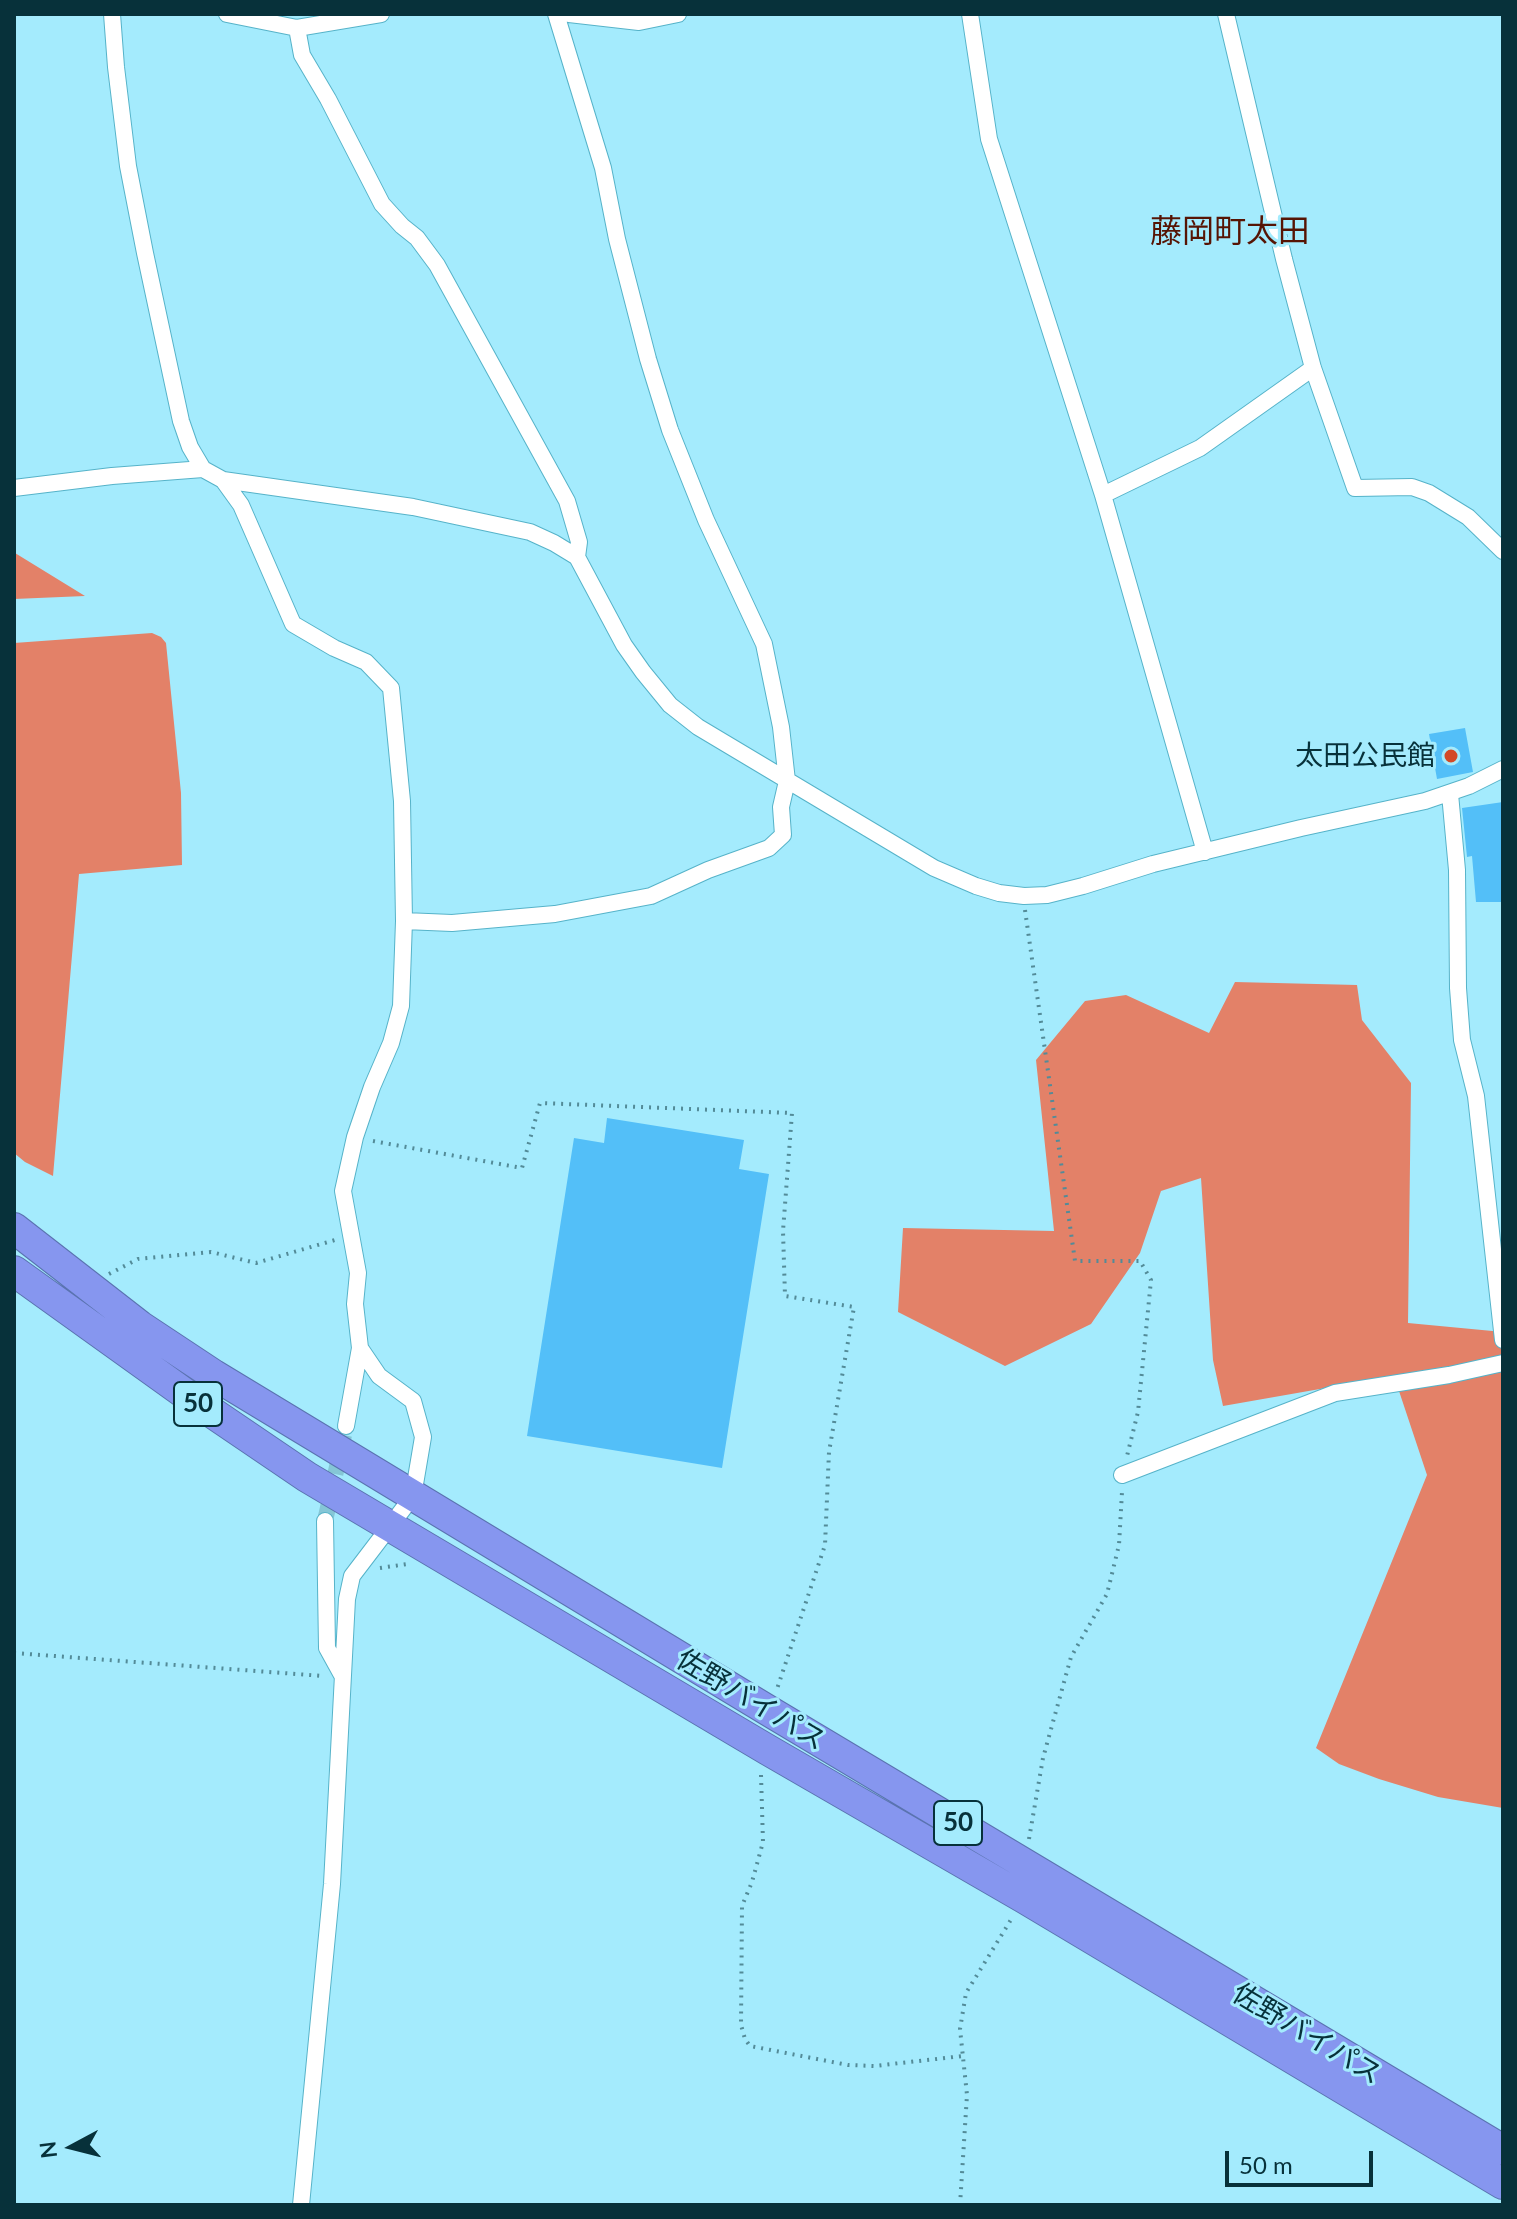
<!DOCTYPE html>
<html>
<head>
<meta charset="utf-8">
<style>
  body { margin:0 }
  #map { position:relative; width:1517px; height:2219px; overflow:hidden; background:#a4ebfd; font-family:Lato,sans-serif }
  canvas { display:block }
  .frame { position:absolute; inset:0; border:16px solid #07313a; pointer-events:none }
  .north { position:absolute; left:32px; top:2107px; width:80px; height:80px; -webkit-text-stroke:6px #a4ebfd; paint-order:stroke; rotate:263deg; font-size:22px; font-weight:700; line-height:32px; text-align:center; color:#07313a }
  .north::after { content:''; display:block; margin:auto; width:28px; height:36px; background:#07313a; clip-path:polygon(50% 0,100% 100%,50% 72%,0 100%) }
  .scale { position:absolute; left:1225px; top:2151px; width:148px; height:36px; box-sizing:border-box; border:4px solid #07313a; border-top:0; padding-left:10px; font-size:24px; line-height:28px; white-space:nowrap; color:#07313a; -webkit-text-stroke:6px #a4ebfd; paint-order:stroke }
</style>
</head>
<body>
<div id="map">
<canvas width="1517" height="2219"></canvas>
<div class="frame"></div>
<div class="north">N</div>
<div class="scale">50 m</div>
</div>
<script>
const c = document.querySelector('canvas').getContext('2d');
c.lineJoin = 'round';
function paint(path, color) {
  c.fillStyle = color;
  c.fill(path, 'evenodd');
}
function toPath(rows) {
  const path = new Path2D();
  for (const r of rows) {
    path.moveTo(r[0], r[1]);
    for (let i = 2; i < r.length; i += 2) path.lineTo(r[i], r[i + 1]);
  }
  return path;
}
function trace(path, color, width, dash) {
  c.strokeStyle = color;
  c.lineWidth = width;
  c.lineCap = dash ? 'butt' : 'round';
  c.setLineDash(dash || []);
  c.stroke(path);
}
function write(font, color, halo, rows, align = 'center') {
  c.font = font + ' Lato,"Noto Sans JP",sans-serif';
  c.lineWidth = 6;
  c.setLineDash([]);
  c.textBaseline = 'middle';
  c.strokeStyle = halo;
  c.fillStyle = color;
  for (const [text, x, y, turn = 0] of rows) {
    c.save();
    c.translate(x, y);
    c.rotate((+turn || 0) * Math.PI / 180);
    c.textAlign = isNaN(turn) ? turn : align;
    if (halo) c.strokeText(text, 0, 0);
    c.fillText(text, 0, 0);
    c.restore();
  }
}
const forest = toPath([
  [14,552,15,553,85,596,14,599],
  [152,633,161,637,166,643,181,793,182,865,79,874,53,1176,25,1162,14,1153,14,643],
  [1235,982,1357,985,1362,1020,1411,1083,1408,1323,1503,1332,1503,1808,1438,1797,1379,1779,1339,1764,1316,1748,1427,1475,1394,1376,1223,1406,1213,1360,1201,1178,1161,1191,1140,1253,1091,1324,1005,1366,898,1312,903,1228,1054,1231,1036,1060,1085,1001,1126,995,1209,1033]
]);
const building = toPath([
  [1465,728,1473,772,1437,779,1429,734],
  [1503,802,1503,902,1476,902,1472,856,1467,857,1462,808],
  [607,1118,744,1140,739,1169,769,1174,722,1468,527,1436,574,1138,604,1143]
]);
const streetTunnel = toPath([
  [325,1521,346,1426]
]);
const path = toPath([
  [1025,910,1075,1261,1140,1261,1151,1280,1138,1412,1127,1456],
  [373,1141,522,1168,540,1103,792,1113,783,1231,785,1296,854,1307,829,1452,825,1545,777,1689],
  [109,1274,138,1259,211,1252,256,1263,335,1240],
  [380,1568,407,1564],
  [14,1653,323,1676],
  [761,1775,763,1842,752,1882,742,1906,741,2025,745,2039,750,2046,848,2065,874,2066,963,2056],
  [1029,1839,1043,1758,1071,1657,1107,1594,1119,1545,1122,1492],
  [960,2205,967,2095,960,2029,966,1993,1012,1918]
]);
const street = toPath([
  [112,14,116,67,128,166,145,253,181,421,190,447,203,469,223,480,413,507,530,532,554,543,577,557,624,645,643,672,670,705,698,727,934,868,976,886,999,893,1024,896,1047,895,1083,886,1153,864,1301,828,1425,801,1469,786,1503,769],
  [227,14,297,28,381,14],
  [569,14,639,22,678,14],
  [970,14,989,139,1103,495,1205,852],
  [1226,14,1284,259,1313,368,1355,488,1412,487,1429,493,1468,517,1503,551],
  [297,28,302,55,328,99,382,204,402,226,417,238,437,265,567,501,579,542,577,557],
  [223,480,241,505,293,624,334,648,366,662,391,688,402,801,404,921,401,1006,391,1043,372,1087,355,1137,343,1191,358,1273,355,1304,360,1348,379,1376,413,1401,423,1437,413,1496,352,1576,347,1599,332,1884,301,2205],
  [14,488,112,476,203,469],
  [1103,495,1200,448,1313,368],
  [1450,794,1457,870,1458,988,1462,1040,1476,1096,1503,1340],
  [404,921,452,923,555,914,651,896,708,870,769,848,783,835,781,807,787,781,781,727,764,644,706,520,670,430,648,359,617,239,603,168,556,14],
  [346,1426,360,1348],
  [1122,1475,1335,1393,1449,1375,1503,1363],
  [325,1521,327,1648,343,1677]
]);
const highway = toPath([
  [14,1228,140,1326,214,1375,769,1711,1503,2150],
  [14,1271,198,1403,307,1477,768,1750,1024,1898,1503,2184]
]);
const markers = [
  [1451,756,8,"#d34927"]
];
const shields = [
  [198,1404,48],
  [958,1823,48]
];
const shieldNames = [
  ["50",198,1404],
  ["50",958,1823]
];
const poiNames = [
  ["太田公民館",1435,756]
];
const streetNames = [
  ["佐野バイパス",751,1700,31],
  ["佐野バイパス",1307,2034,31]
];
const quarterNames = [
  ["藤岡町太田",1230,232]
];
paint(forest, '#e38168');
paint(building, '#53bff8');
trace(streetTunnel, '#85c6d6', 16, [16, 8]);
trace(street, '#56b3c9', 18);
trace(highway, '#5a73b0', 32);
trace(path, '#538b98', 4, [2, 6]);
trace(street, '#fff', 16);
trace(highway, '#8696ef', 30);
for (const [x, y, r, color] of markers) {
  const dot = new Path2D();
  dot.arc(x, y, r, 0, 2 * Math.PI);
  c.fillStyle = color;
  c.fill(dot);
  trace(dot, '#a4ebfd', 3);
}
for (const [x, y, w] of shields) {
  const box = new Path2D();
  box.roundRect(x - w / 2, y - 22, w, 44, 6);
  c.fillStyle = '#a4ebfd';
  c.fill(box);
  trace(box, '#07313a', 2);
}
write('bold 26px', '#07313a', null, shieldNames);
write('28px', '#07313a', '#a4ebfd', poiNames, 'right');
write('28px', '#07313a', '#a4ebfd', streetNames);
write('32px', '#561404', '#a4ebfd', quarterNames);
</script>
</body>
</html>
